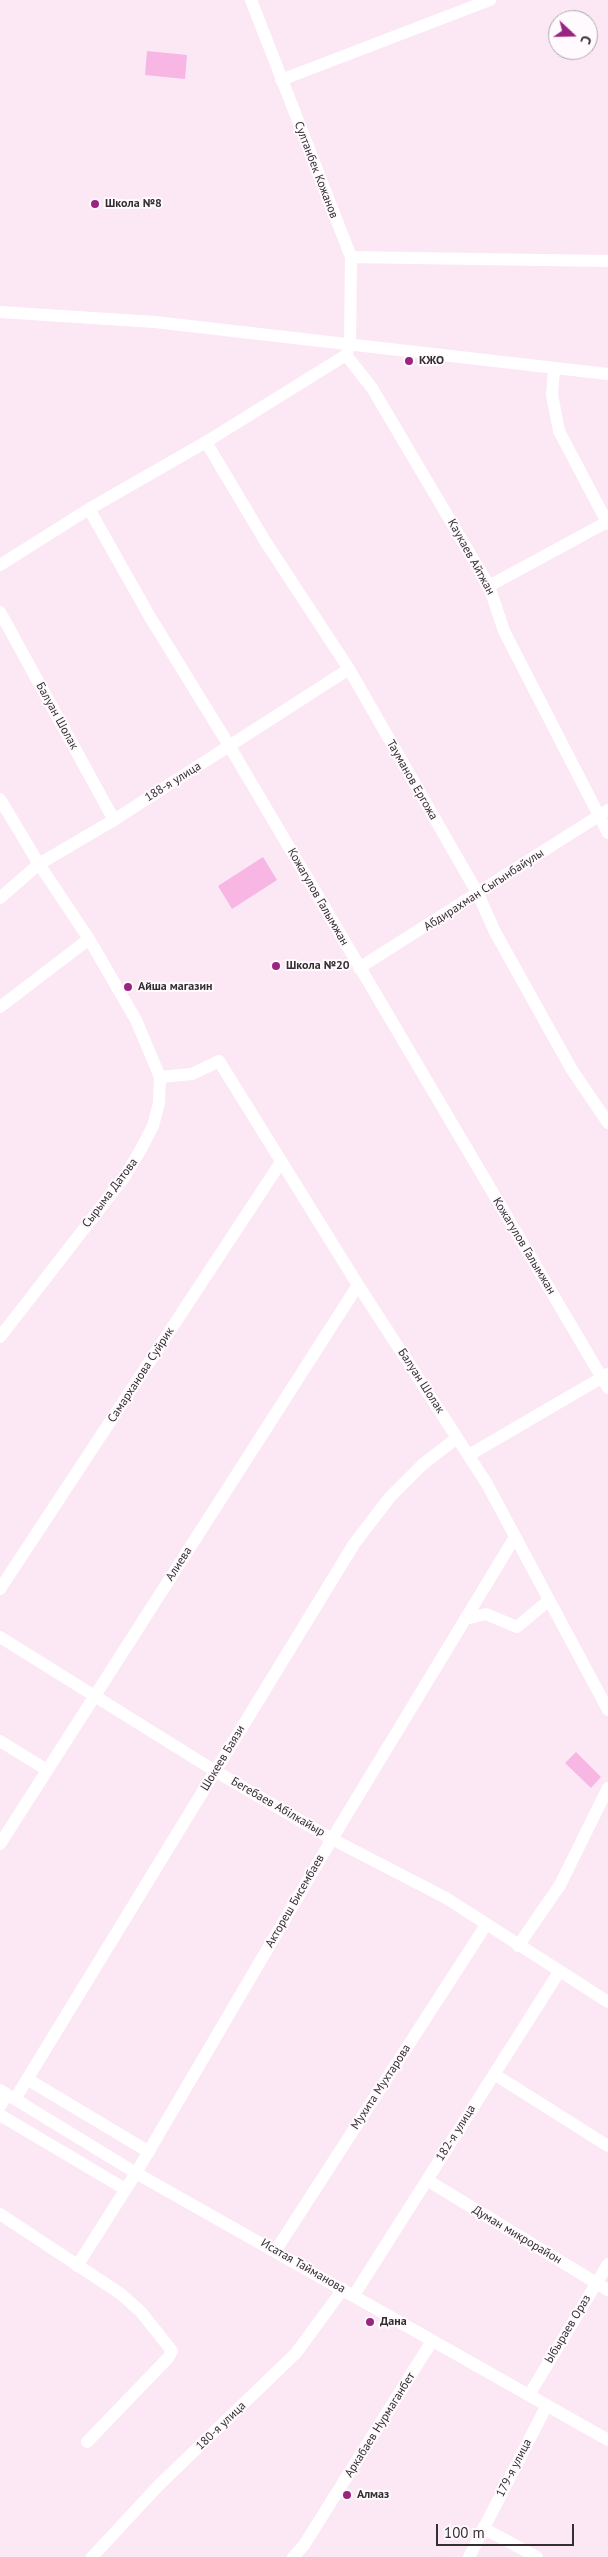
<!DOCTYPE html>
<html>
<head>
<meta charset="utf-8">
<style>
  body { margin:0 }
  #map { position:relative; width:608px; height:2557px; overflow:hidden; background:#fbe8f4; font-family:"PT Sans",sans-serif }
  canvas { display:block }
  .north { position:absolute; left:548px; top:10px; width:50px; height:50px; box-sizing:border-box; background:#fefafd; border:1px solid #aea8ac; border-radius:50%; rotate:111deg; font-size:14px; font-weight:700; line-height:20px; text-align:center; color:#352e32 }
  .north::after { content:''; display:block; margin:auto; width:18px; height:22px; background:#9a2581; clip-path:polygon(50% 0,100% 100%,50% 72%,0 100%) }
  .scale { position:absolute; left:436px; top:2524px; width:138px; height:22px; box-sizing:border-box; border:2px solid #352e32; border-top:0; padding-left:6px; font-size:15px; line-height:18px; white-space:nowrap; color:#352e32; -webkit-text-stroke:4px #fefafd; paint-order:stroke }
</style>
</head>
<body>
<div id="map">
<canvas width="608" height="2557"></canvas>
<div class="north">С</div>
<div class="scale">100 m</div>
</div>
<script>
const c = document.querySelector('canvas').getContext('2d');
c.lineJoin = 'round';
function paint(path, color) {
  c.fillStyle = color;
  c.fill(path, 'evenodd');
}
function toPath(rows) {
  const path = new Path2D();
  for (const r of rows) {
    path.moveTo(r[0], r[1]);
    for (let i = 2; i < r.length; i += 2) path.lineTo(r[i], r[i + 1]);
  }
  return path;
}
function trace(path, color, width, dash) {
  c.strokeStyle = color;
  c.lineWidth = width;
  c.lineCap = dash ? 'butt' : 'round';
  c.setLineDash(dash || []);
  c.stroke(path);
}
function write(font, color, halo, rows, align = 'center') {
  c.font = font + ' "PT Sans",sans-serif';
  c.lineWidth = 4;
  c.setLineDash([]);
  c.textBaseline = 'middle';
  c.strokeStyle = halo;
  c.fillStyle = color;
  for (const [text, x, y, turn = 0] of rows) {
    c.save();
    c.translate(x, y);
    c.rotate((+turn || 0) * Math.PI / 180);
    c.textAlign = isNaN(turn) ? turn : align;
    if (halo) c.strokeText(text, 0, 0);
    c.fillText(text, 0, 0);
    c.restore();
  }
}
const green = toPath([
  [147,51,187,55,185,79,145,75],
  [263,857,277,880,232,909,218,886],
  [576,1752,601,1777,591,1788,565,1763]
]);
const minor = toPath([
  [251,0,351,257,350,345,346,355,372,388,489,586,504,631,608,833],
  [281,80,490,0],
  [351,257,608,261],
  [0,312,155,322,608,374],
  [554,369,552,395,559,431,608,524],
  [206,442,265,541,349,669,478,894,495,932,572,1070,608,1123],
  [89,509,150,617,230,747,608,1388],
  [0,565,89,509,206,442,346,355],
  [489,586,607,522],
  [0,612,114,820],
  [0,799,39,864,89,939,136,1020,160,1077,159,1103,153,1126,140,1151,125,1176,0,1337],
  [0,898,39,864,114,820,349,669],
  [359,968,608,810],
  [0,1007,89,939],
  [160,1077,192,1074,219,1061,358,1285,487,1484,608,1710],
  [469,1455,608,1374],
  [0,1589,281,1162],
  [465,1619,486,1614,517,1627,549,1600],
  [0,1637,215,1771,332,1839,446,1898,608,2002],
  [0,1741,47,1770],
  [0,1844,358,1285],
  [518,1946,560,1885,608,1788],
  [494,2074,608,2146],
  [27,2079,149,2152],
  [0,2090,136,2173,608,2440],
  [15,2099,354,1544,390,1497,423,1464,457,1438],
  [0,2106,7,2095],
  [0,2115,125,2189],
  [427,2180,608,2290],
  [0,2214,121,2294,141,2312,172,2351,168,2358,87,2442],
  [276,2250,486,1925],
  [77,2266,136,2173,332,1839,515,1537],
  [354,2295,559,1972],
  [529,2395,608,2264],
  [483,2528,537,2557],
  [92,2557,159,2485,296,2353,343,2289],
  [293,2557,304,2545,432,2341],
  [469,2557,547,2405]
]);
const markers = [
  [95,204,5,"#9a2581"],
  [409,361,5,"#9a2581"],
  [276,966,5,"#9a2581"],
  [128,987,5,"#9a2581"],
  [370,2322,5,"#9a2581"],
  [347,2495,5,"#9a2581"]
];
const streetNames = [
  ["Султанбек Кожанов",316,170,69],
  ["Каукаев Айтжан",471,557,61],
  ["Балуан Шолак",57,716,61],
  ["Тауманов Ергожа",412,780,60],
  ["188-я улица",173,782,-32],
  ["Абдирахман Сыгынбайулы",484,890,-33],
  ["Кожагулов Галымжан",318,897,60],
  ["Сырыма Датова",110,1193,-53],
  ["Кожагулов Галымжан",524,1246,59],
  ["Самарханова Суйрик",141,1375,-57],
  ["Балуан Шолак",421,1381,57],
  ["Алиева",179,1564,-57],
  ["Шокеев Баязи",223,1758,-59],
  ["Бегебаев Абілкайыр",278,1807,30],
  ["Актореш Бисембаев",295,1901,-60],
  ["Мухита Мухтарова",381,2087,-57],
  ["182-я улица",456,2133,-58],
  ["Думан микрорайон",517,2235,31],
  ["Исатая Тайманова",303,2266,30],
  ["Ыбыраев Ораз",568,2329,-59],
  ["Аркабаев Нурмаганбет",380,2425,-58],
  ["180-я улица",221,2426,-44],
  ["179-я улица",514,2468,-63]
];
const poiNames = [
  ["Школа №8",105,204],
  ["КЖО",419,361],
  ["Школа №20",286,966],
  ["Айша магазин",138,987],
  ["Дана",380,2322],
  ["Алмаз",357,2495]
];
paint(green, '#f7b6e3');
trace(minor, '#fff', 12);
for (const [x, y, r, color] of markers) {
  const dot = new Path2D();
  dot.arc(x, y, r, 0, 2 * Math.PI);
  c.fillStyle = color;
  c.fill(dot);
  trace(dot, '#fefafd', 2);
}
write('12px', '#352e32', '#fefafd', streetNames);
write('bold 12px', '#352e32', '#fefafd', poiNames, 'left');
</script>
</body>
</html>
